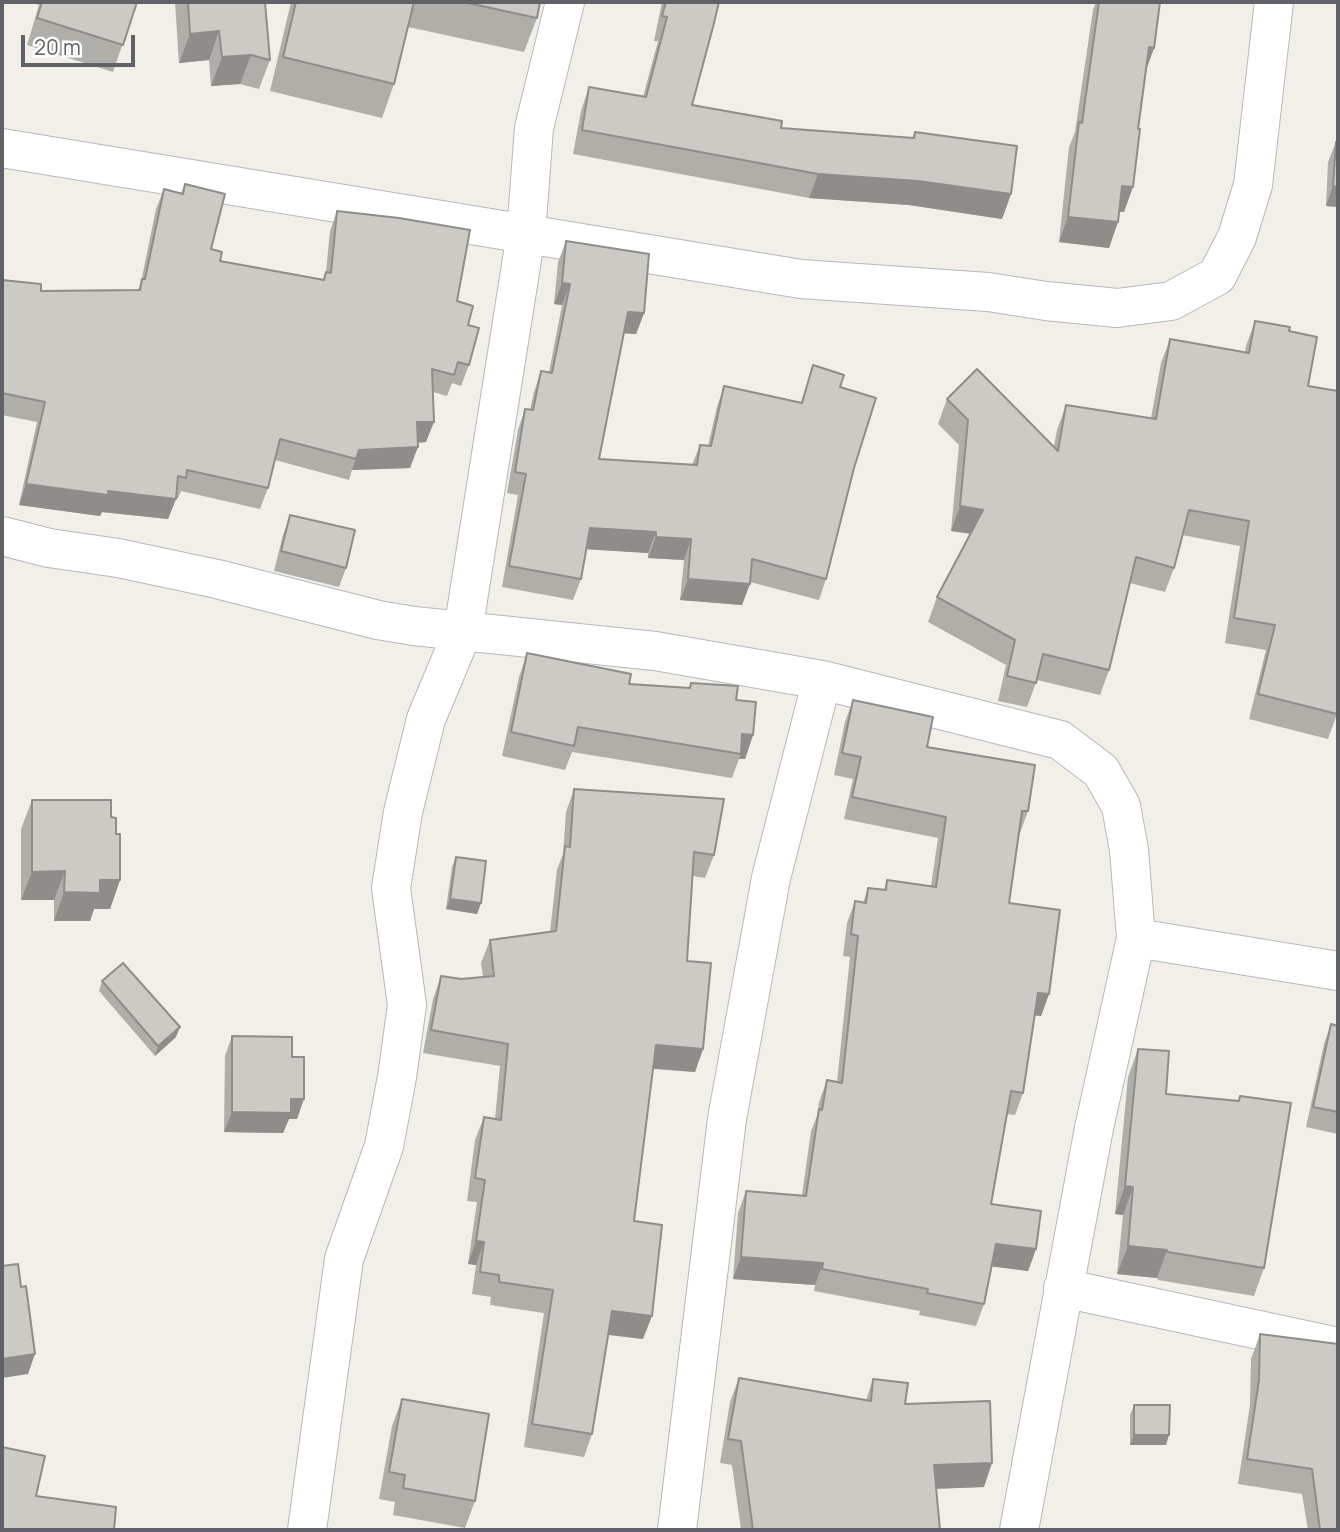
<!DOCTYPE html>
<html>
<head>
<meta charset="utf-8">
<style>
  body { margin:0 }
  #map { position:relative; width:1340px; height:1532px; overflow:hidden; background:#f1efe8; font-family:Manrope,sans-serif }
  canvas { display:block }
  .frame { position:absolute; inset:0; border:4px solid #5f6368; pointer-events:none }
  .scale { position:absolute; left:21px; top:35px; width:114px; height:32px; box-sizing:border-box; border:4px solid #5f6368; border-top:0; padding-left:9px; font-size:21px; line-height:24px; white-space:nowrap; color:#5f6368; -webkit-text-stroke:5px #fff; paint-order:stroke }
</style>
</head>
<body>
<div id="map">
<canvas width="1340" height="1532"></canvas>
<div class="frame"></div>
<div class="scale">20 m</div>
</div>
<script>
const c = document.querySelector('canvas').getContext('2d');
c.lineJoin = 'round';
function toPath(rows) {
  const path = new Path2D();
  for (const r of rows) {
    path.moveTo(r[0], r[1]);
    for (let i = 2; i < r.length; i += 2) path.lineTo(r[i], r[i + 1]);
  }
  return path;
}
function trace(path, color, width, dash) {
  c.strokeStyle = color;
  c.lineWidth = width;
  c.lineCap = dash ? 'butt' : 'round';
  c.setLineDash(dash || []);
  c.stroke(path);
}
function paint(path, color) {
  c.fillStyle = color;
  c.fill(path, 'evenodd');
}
const minor = toPath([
  [2,148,801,279,988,292,1046,301,1117,308,1171,301,1217,276,1237,237,1253,185,1274,2],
  [2,536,49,548,118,558,217,579,378,620,414,626,655,651,822,680,1060,740,1101,771,1121,806,1129,850,1136,938,1094,1128,1019,1530],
  [1136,938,1338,971],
  [1063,1288,1338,1347],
  [307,1530,344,1259,384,1146,397,1077,407,1005,391,888,403,812,426,719,463,631,526,234,534,128,565,2],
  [677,1530,727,1119,771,878,822,680]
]);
const wall = toPath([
  [31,2,137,2,113,72,27,45,39,5],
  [175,2,265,2,270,60,259,89,240,84,211,86,209,60,179,63],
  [291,2,540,2,537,18,524,52,408,27,394,84,382,118,270,91],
  [662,2,719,2,692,105,781,128,912,138,915,132,1011,194,1002,219,909,205,809,198,573,154,581,111,589,87,643,97,658,41,654,41],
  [1096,2,1099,2,1154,48,1146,69,1124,212,1119,212,1109,248,1059,242,1069,147,1075,132,1093,10],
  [1336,142,1338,207,1326,206,1328,162],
  [185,184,211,249,220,261,323,280,326,272,330,231,337,211,457,301,468,325,469,365,461,386,452,383,447,396,433,392,426,442,417,443,410,468,352,470,349,480,275,460,268,488,260,509,181,491,178,498,176,498,168,519,102,512,100,516,19,505,37,422,2,415,2,280,41,291,138,290,141,282,156,209,164,189,181,193],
  [566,241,644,313,636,334,624,333,599,459,692,465,700,445,708,446,717,407,724,386,801,402,813,365,840,387,854,468,826,579,819,600,750,582,742,605,680,600,684,560,648,558,648,553,586,549,581,579,573,600,502,587,518,495,507,493,518,430,525,409,530,410,534,392,541,371,549,372,562,305,554,304,558,262],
  [1255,321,1289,331,1308,386,1337,714,1328,739,1249,719,1266,650,1225,643,1240,546,1182,535,1174,568,1165,592,1130,583,1109,670,1100,695,1037,680,1027,707,998,701,1006,665,928,622,937,597,970,534,951,531,959,445,938,424,947,399,1054,446,1057,430,1066,405,1151,418,1161,363,1170,339,1245,352,1246,346],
  [290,515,346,568,339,587,274,571,283,535],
  [527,653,629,684,689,688,691,683,736,700,753,735,745,759,739,759,732,778,572,752,565,770,502,756,519,677],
  [853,700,1028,811,1020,833,1019,833,1009,903,1049,994,1041,1016,1035,1015,1023,1093,1015,1115,1007,1114,991,1204,1036,1249,1028,1271,992,1266,984,1304,976,1326,919,1315,920,1311,814,1291,815,1285,733,1279,738,1213,746,1191,802,1195,811,1131,817,1116,819,1102,827,1080,837,1082,850,957,843,956,847,923,855,901,863,903,868,888,884,890,887,880,931,886,938,838,844,819,853,779,834,775,845,722],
  [574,789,714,855,705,878,693,876,687,961,703,1049,695,1072,653,1069,634,1221,643,1339,608,1335,592,1434,584,1457,524,1447,544,1313,490,1305,491,1297,472,1294,476,1265,468,1264,477,1202,467,1201,475,1140,484,1117,495,1119,500,1066,423,1053,433,999,441,976,461,979,483,977,481,963,490,940,550,932,557,869,563,854,566,812],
  [32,800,111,817,116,834,120,880,110,909,94,909,90,921,54,921,54,900,21,900,21,829],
  [456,857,481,903,477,914,446,909,452,867],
  [102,981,176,1037,155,1056,99,991],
  [1331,1024,1338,1026,1338,1134,1306,1127,1324,1044],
  [232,1036,292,1057,297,1119,289,1119,283,1133,224,1132,225,1056],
  [1138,1049,1166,1094,1238,1101,1240,1096,1264,1268,1254,1296,1158,1280,1157,1278,1117,1274,1123,1215,1115,1214,1128,1077],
  [1260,1334,1338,1530,1308,1530,1302,1494,1238,1484,1250,1405,1251,1359],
  [739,1378,866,1400,873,1379,905,1404,984,1487,936,1489,940,1530,741,1530,732,1465,720,1463,730,1402],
  [402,1399,475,1501,465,1528,393,1515,395,1502,379,1499,392,1426],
  [1134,1405,1166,1445,1130,1445,1130,1415]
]);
const shadedWall = toPath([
  [219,31,209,60,179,63,190,34],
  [1149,47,1154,48,1145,73],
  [251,55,240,84,211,86,222,57],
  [818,174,918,181,1011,194,1002,219,909,205,809,198],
  [1122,186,1133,187,1124,212,1113,211],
  [1333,186,1338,187,1338,207,1326,206],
  [1068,217,1118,222,1109,248,1059,242],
  [562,283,570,284,562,305,554,304],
  [628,312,644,313,636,334,621,333],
  [417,422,434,422,426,442,409,443],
  [418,447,410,468,352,470,359,450],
  [26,484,108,491,176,499,168,519,102,512,100,516,19,505],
  [960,506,983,510,974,534,951,531],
  [590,528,656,532,648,553,583,549],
  [656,537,691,539,684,560,648,558],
  [688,579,750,584,742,605,680,600],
  [742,734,753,735,745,759,739,759,741,754],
  [65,871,54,900,21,900,32,872],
  [100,880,120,880,110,909,94,909,90,921,54,921,64,892],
  [450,899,481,903,477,914,446,909],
  [1038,993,1049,994,1041,1016,1030,1015],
  [180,1027,176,1037,155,1056,158,1046],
  [656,1045,703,1049,695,1072,648,1068],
  [291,1099,304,1099,297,1119,289,1119,283,1133,224,1132,232,1112],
  [1125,1186,1133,1187,1123,1215,1115,1214],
  [476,1241,484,1242,476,1265,468,1264],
  [996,1244,1036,1249,1028,1271,988,1266],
  [1128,1246,1167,1250,1157,1278,1117,1274],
  [741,1257,823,1263,815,1285,733,1279],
  [612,1311,652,1316,643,1339,603,1334],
  [35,1354,28,1374,2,1378,2,1359],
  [1134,1435,1169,1435,1166,1445,1130,1445],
  [992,1463,984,1487,926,1489,934,1465]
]);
const building = toPath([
  [42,2,137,2,123,45,37,18,42,2],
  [188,2,265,2,270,60,251,55,222,57,219,31,190,34,188,2],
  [296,2,414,2,394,84,283,57,296,2],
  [463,2,540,2,537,18,463,2],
  [666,2,719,2,713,27,692,105,782,121,781,128,914,138,915,132,1017,146,1011,194,918,181,818,174,582,130,589,87,646,97,667,17,662,16,666,2],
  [1099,2,1160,2,1154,48,1149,47,1138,129,1140,129,1133,187,1122,186,1118,222,1068,217,1079,122,1082,123,1099,2],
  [1336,142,1338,142,1338,187,1333,186,1336,142],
  [185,184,225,194,211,249,222,252,220,261,324,280,326,272,331,273,337,211,399,218,470,230,457,301,473,306,468,325,479,328,469,365,458,362,454,375,432,369,434,422,417,422,418,447,359,450,356,459,280,439,268,488,187,470,186,478,178,476,176,499,108,491,108,495,26,484,45,402,2,393,2,280,41,284,41,291,140,290,142,279,145,279,164,189,183,194,185,184],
  [566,241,649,254,644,313,628,312,599,459,697,465,700,445,711,446,724,386,802,403,813,365,844,375,840,387,876,398,854,468,826,579,752,559,750,584,688,579,691,539,656,537,656,532,590,528,581,579,509,566,526,474,515,472,525,409,533,410,541,371,552,373,570,284,562,283,566,241],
  [1255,321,1290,327,1289,331,1317,337,1308,386,1338,391,1338,710,1337,714,1258,694,1275,625,1234,618,1249,521,1189,510,1174,568,1136,557,1109,670,1043,654,1036,683,1007,676,1015,640,937,597,983,510,960,506,968,420,947,399,977,369,1058,451,1066,405,1156,419,1170,339,1249,353,1255,321],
  [290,515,355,530,346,568,281,551,290,515],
  [527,653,631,674,629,684,690,688,691,683,738,686,736,700,756,702,753,735,742,734,741,754,578,727,574,746,511,732,527,653],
  [853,700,933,717,927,747,1035,765,1028,811,1022,811,1009,903,1060,910,1049,994,1038,993,1023,1093,1011,1091,991,1204,1041,1211,1036,1249,996,1244,984,1304,927,1293,928,1289,822,1269,823,1263,741,1257,746,1191,806,1196,819,1109,822,1110,827,1080,842,1083,858,936,851,934,855,901,866,903,868,888,886,890,887,880,936,887,946,817,852,797,861,757,842,753,853,700],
  [574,789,724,799,714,855,694,852,687,961,711,963,703,1049,656,1045,634,1221,662,1225,652,1316,612,1311,592,1434,532,1424,553,1290,499,1282,499,1275,480,1272,484,1242,476,1241,485,1180,475,1178,484,1117,501,1120,508,1044,431,1030,441,976,461,979,494,976,490,940,556,931,565,846,570,847,574,789],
  [32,800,111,800,111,817,116,818,116,834,120,834,120,880,100,880,100,893,64,892,65,871,32,872,32,800],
  [456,857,486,861,481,903,450,899,456,857],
  [123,963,180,1027,158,1046,102,981,123,963],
  [1331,1024,1338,1026,1338,1112,1313,1107,1331,1024],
  [232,1036,292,1037,292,1057,304,1057,304,1099,291,1099,291,1113,232,1112,232,1036],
  [1138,1049,1169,1051,1166,1094,1239,1101,1240,1096,1291,1103,1264,1268,1168,1252,1167,1250,1128,1246,1133,1187,1125,1186,1138,1049],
  [18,1264,21,1287,26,1286,35,1354,2,1359,2,1266,18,1264],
  [1260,1334,1338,1344,1338,1530,1320,1530,1312,1469,1247,1459,1259,1380,1260,1334],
  [739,1378,871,1401,873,1379,908,1383,905,1404,990,1401,992,1463,934,1465,940,1530,753,1530,741,1441,728,1439,739,1378],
  [402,1399,489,1414,475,1501,403,1488,405,1475,389,1472,402,1399],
  [1134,1405,1170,1405,1169,1435,1134,1435,1134,1405],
  [2,1447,45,1456,36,1496,116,1507,114,1530,2,1530,2,1447]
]);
trace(minor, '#b5b8bc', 40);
trace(minor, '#fff', 38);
paint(wall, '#afaea9');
paint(shadedWall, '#8f8d8a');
paint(building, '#cccac5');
trace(building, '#8f8d8a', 2);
</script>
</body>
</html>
